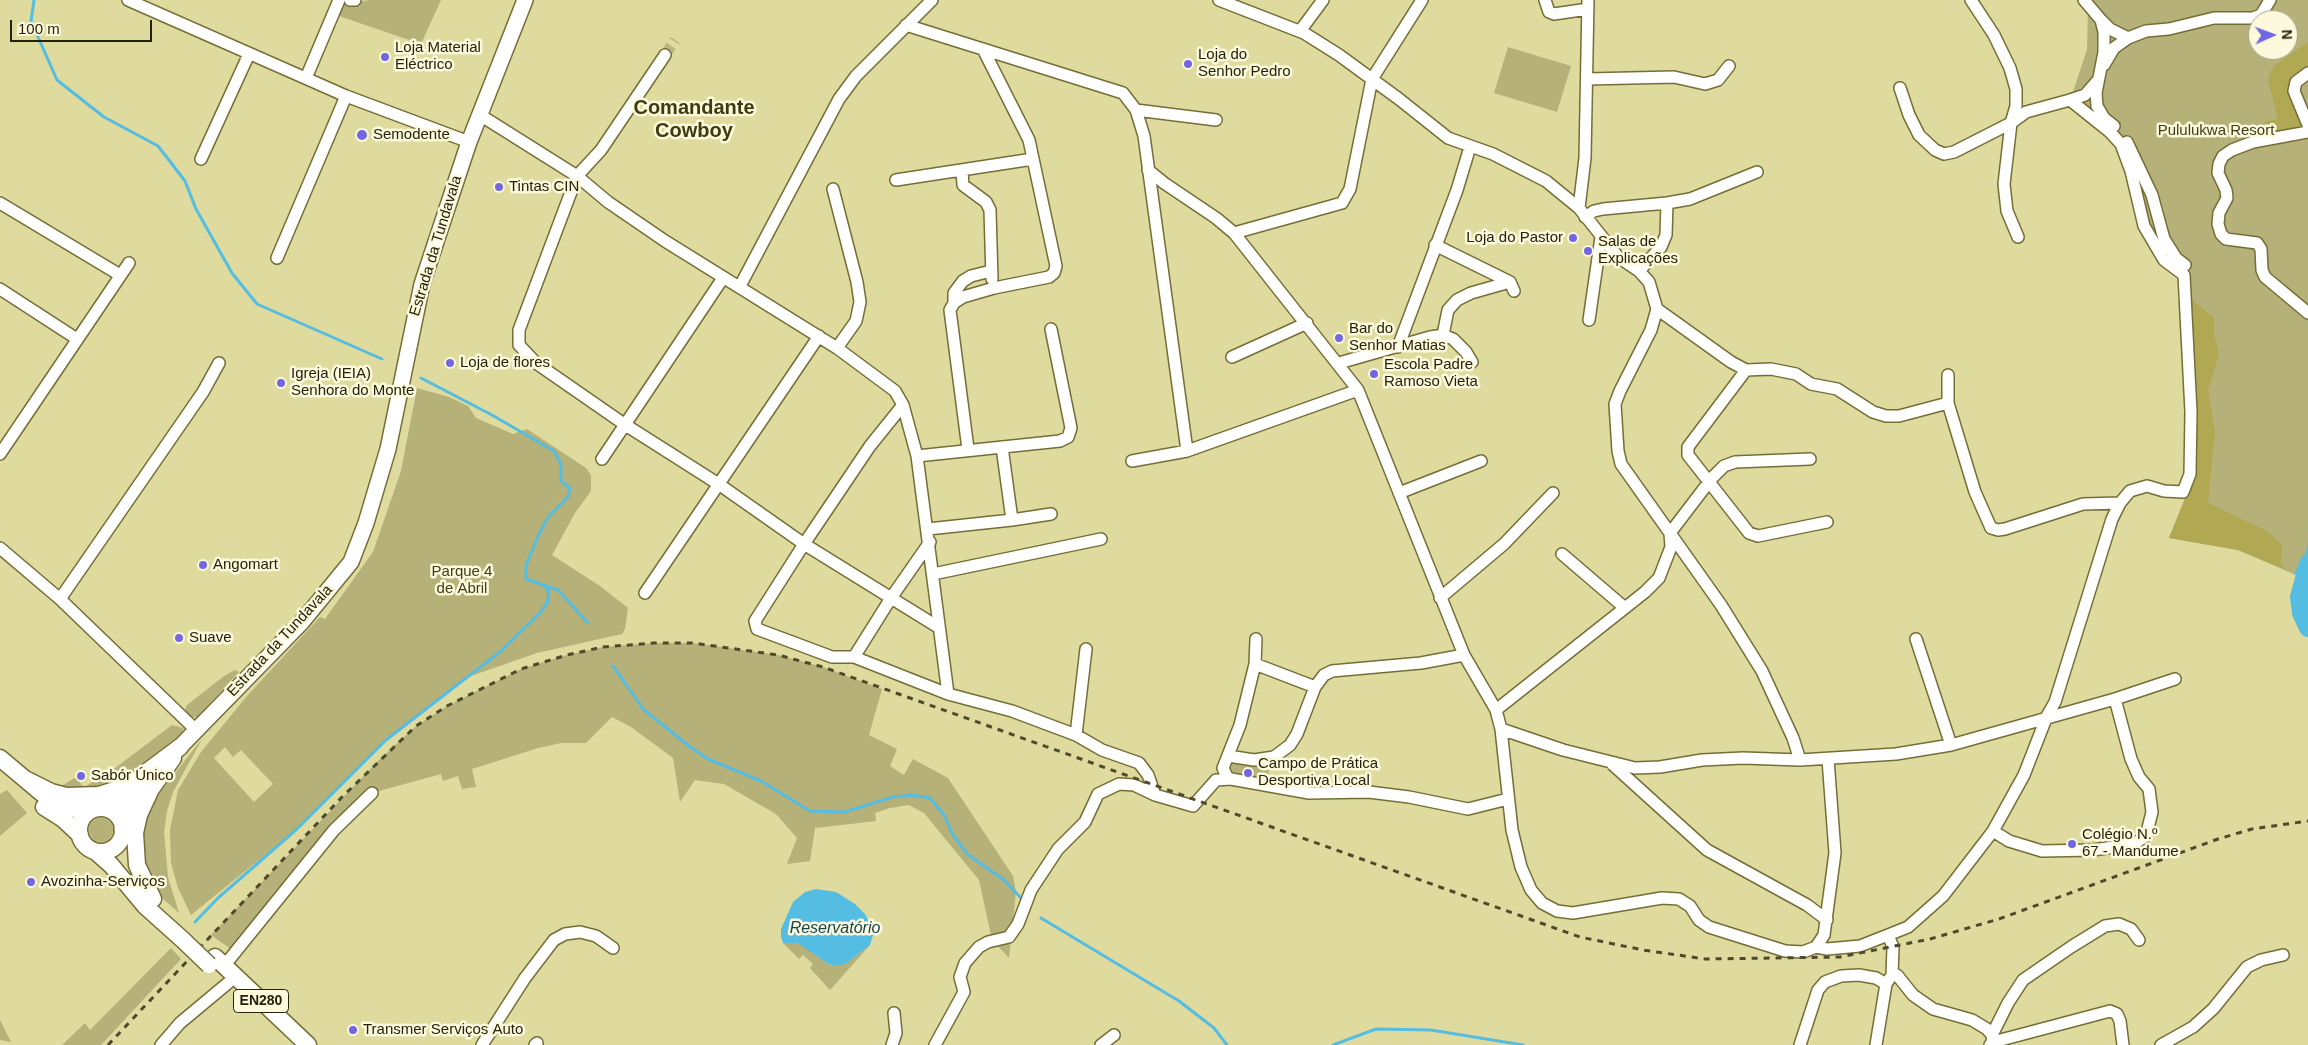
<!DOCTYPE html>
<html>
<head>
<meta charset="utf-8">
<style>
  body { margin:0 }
  #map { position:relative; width:2308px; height:1045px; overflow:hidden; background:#dfda9e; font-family:Arial,sans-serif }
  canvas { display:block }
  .north { position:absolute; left:2248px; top:10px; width:50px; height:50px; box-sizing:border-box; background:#fcf9dc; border:1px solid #a6a388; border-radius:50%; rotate:88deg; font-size:14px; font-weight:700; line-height:20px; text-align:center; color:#25220b }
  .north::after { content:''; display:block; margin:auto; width:18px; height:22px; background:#7267e2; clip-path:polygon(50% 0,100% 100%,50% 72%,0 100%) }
  .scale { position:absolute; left:10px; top:20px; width:142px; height:22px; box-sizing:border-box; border:2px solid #25220b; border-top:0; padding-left:6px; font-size:15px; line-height:18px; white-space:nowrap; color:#25220b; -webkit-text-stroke:4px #fcf9dc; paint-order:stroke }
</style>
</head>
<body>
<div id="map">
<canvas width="2308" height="1045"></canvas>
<div class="north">N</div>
<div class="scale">100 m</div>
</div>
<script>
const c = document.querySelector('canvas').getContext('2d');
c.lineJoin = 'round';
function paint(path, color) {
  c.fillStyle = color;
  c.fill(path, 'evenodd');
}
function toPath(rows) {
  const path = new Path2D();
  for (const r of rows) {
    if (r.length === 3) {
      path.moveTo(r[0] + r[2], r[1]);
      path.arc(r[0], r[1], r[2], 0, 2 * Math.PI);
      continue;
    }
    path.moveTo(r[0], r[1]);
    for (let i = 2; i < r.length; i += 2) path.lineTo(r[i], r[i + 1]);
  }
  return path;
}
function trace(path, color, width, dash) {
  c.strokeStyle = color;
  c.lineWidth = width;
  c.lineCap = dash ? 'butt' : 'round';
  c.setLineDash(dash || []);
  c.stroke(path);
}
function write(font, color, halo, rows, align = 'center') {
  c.font = font + ' Arial,sans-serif';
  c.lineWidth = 5;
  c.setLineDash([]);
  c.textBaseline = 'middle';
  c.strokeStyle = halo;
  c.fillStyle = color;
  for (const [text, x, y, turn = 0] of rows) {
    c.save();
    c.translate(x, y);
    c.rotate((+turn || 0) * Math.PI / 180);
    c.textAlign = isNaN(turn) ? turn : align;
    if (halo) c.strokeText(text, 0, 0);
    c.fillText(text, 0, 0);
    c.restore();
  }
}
const green = toPath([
  [370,0,441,0,421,44,336,15,340,4],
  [2077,0,2308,0,2308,628,2301,613,2299,597,2303,578,2238,550,2169,538,2194,476,2186,274,2166,256,2148,224,2132,162,2072,95,2087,49,2088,9],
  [2258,20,2288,20,2288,50,2258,50],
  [1508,47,1571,66,1557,112,1494,93],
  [417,388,449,397,468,406,476,418,513,434,527,429,586,468,591,475,591,491,575,513,552,555,600,586,628,608,625,629,622,634,537,653,465,678,386,740,297,829,191,915,178,888,171,863,170,830,178,790,201,752,247,696,320,617,325,619,327,616,373,552,401,471],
  [225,747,233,757,241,750,273,784,254,802,214,758],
  [654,643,693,643,778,655,823,667,882,689,869,735,897,749,890,766,904,775,913,759,948,778,1013,876,1016,892,1009,958,992,940,979,880,924,813,909,805,890,808,875,813,876,821,815,828,810,861,787,864,797,838,776,814,724,784,695,780,680,802,673,758,631,727,612,717,586,743,561,743,538,748,472,769,476,787,462,789,458,776,443,781,441,774,372,793,235,952,211,935,381,758,416,726,447,706,521,669,567,655,603,647],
  [235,670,239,672,197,717,192,717,187,714,185,709,187,705,224,676],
  [172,725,184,728,181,734,148,762,120,782,89,791,58,788,76,777,84,788,96,779,98,781],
  [202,739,173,792,167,811,164,832,168,877,179,913,161,897,149,875,145,861,144,833,147,820,160,792],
  [1235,757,1269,770,1267,779,1261,791,1227,777],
  [7,790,27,813,0,836,0,794],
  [101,830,12],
  [798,942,828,964,839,966,847,963,870,945,830,990,810,968,813,964,803,955,799,959,783,943],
  [171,948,181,959,101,1045,62,1045,85,1023,90,1030],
  [0,1020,11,1042,0,1040]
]);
const forest = toPath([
  [2308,42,2308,73,2296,82,2303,125,2299,134,2264,140,2261,134,2262,127,2266,121,2278,119,2268,80,2271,71,2276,64],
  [2186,295,2214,318,2214,336,2219,354,2208,390,2215,432,2208,503,2267,531,2282,545,2281,564,2286,570,2238,550,2169,538,2194,476],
  [2303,579,2308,581,2308,628,2301,613,2299,597]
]);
const water = toPath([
  [2308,540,2308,581,2294,574,2306,551],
  [816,889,836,892,855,904,865,914,874,932,870,945,847,963,839,966,828,964,798,943,783,943,781,937,781,929,793,902,805,892]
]);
const stream = toPath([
  [34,0,31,21,57,80,104,117,158,146,185,181,196,209,232,273,257,304,382,359],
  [421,378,492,415,554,451,561,464,561,481,570,488,568,497,549,516,540,532,526,565,526,579,558,590,588,623],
  [613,666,644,710,689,746,708,759,761,781,810,811,844,812,893,797,912,795,930,798,944,815,953,835,967,854,1004,880,1021,898],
  [1041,918,1179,1001,1214,1028,1227,1045],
  [195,922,218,898,297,829,386,740,501,651,539,614,547,603,549,593,545,586],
  [1333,1045,1376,1029,1431,1030,1523,1045]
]);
const river = toPath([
  [2308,564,2299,597,2301,613,2308,628]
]);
const streetTunnel = toPath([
  [665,55,675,40]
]);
const street = toPath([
  [128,0,346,96,469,142],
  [350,0,355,0],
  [1219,0,1304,33,1339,55,1399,99,1448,138,1493,154,1546,181,1579,208,1618,257,1639,271,1649,282,1657,309,1651,330,1620,391,1615,404,1618,451,1621,464,1721,605,1762,671,1793,738,1800,760],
  [1545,0,1549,12,1554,14,1588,9],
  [1971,0,1994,35,2010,68,2016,89,2016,106,2011,123,2004,184,2007,211,2018,237],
  [2084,0,2101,20,2104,32,2104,52,2096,93,2097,106,2104,118,2114,126],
  [2101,20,2110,29,2128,38],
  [906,25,1123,93,1136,110,1144,136,1187,451],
  [1300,31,1323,0],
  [665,55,601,150,577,176,519,330,519,345,536,363,624,424,720,485,804,544,938,627],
  [2104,65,2114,48,2128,38,2146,31,2169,29,2214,18,2253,18,2261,15,2270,0],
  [2308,73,2296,82,2294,91,2308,125],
  [306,78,339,0],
  [1587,79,1674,77,1705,84,1718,80,1729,66],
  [2070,100,2085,95,2098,80],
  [1136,110,1216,120],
  [480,115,577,176,608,202,665,241,837,348,895,391,903,405,917,456,948,694],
  [2308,132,2253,142,2232,150,2223,156,2219,164,2218,173,2226,190,2227,198,2219,213,2218,224,2221,234,2226,239,2257,243,2261,249,2262,270,2265,277,2308,313],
  [2127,142,2152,195,2164,239,2176,258,2185,265],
  [201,159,249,54],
  [962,170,963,185,986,202,990,210,992,279],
  [1148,170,1164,183,1216,218,1234,233,1358,390,1464,655,1496,710,1501,729,1512,830,1521,867,1531,890,1542,903,1557,911,1573,913,1662,898,1679,899,1690,906,1699,920,1709,927,1785,951,1803,952,1816,947,1827,949,1860,946,1888,935],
  [896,180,1033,159],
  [833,189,857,282,860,302,856,321,837,348],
  [0,203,120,275],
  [1579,208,1585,158,1588,0],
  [1585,217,1594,211,1603,209,1667,203,1690,199,1757,172],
  [1234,233,1342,203,1350,189,1372,79,1422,0],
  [1435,245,1510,282,1514,291],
  [277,258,346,96],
  [1639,271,1661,247,1666,235,1667,203],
  [740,286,839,99,856,76,932,0],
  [0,289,77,339],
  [954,303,963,297,994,288,1049,277,1054,273,1056,266,1029,140,983,49],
  [1657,309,1731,362,1746,370,1771,369,1796,374,1811,384,1837,389,1873,412,1886,416,1899,416,1948,403],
  [1589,320,1601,237],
  [1443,335,1448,310,1457,300,1471,293,1510,282],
  [1398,347,1457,190,1470,147],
  [1232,357,1307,323],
  [1339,363,1430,337,1443,335,1453,339,1466,352,1472,362],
  [1746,370,1688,447,1688,455,1749,533,1758,536,1827,522],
  [1948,375,1948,403,1975,492,1991,528,1998,530,2005,529,2083,504,2120,503],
  [903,405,870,446,804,544,755,621,757,629,832,657,854,657,948,694,1012,711,1076,735,1102,750,1139,763,1148,775,1155,795,1193,806,1216,780,1231,779,1309,793,1369,792,1409,797,1468,809,1508,799],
  [1002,447,1012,520],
  [968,449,950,310,954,303,954,293,963,281,971,276,991,271],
  [0,454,129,263],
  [917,456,1060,441,1068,437,1071,428,1051,329],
  [602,459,723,278],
  [1132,461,1187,451,1358,390],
  [1399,493,1481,461],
  [928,529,1012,520,1051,514],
  [0,548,60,599,196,730],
  [1562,554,1625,608],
  [933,574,1101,539],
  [645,593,819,336],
  [1440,598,1504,544,1553,493],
  [60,599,203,392,219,363],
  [1916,639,1951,745],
  [854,657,891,598,930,542],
  [1255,664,1315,687],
  [1496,710,1645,592,1659,578,1671,547,1670,533,1712,478,1724,466,1735,462,1810,459],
  [1501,729,1563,750,1635,768,1660,767,1702,760,1743,758,1800,760,1896,754,1951,745,2115,699,2175,679],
  [1076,735,1086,649],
  [1228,756,1254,760,1274,757,1290,745,1297,734,1315,687,1324,675,1332,671,1421,663,1464,655],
  [1612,764,1707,850,1807,905,1827,920],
  [1231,779,1227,777,1223,768,1240,725,1255,664,1256,639],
  [1993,831,2009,841,2042,851,2093,850,2134,844,2146,836,2152,812,2149,789,2139,777,2131,759,2115,699],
  [1816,947,1824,935,1835,853,1828,759],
  [224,966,334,830,372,793],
  [1892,975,1893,947,1888,935,1908,927,1943,896,1993,831,2024,775,2047,716,2055,702,2112,519,2120,503,2130,491,2147,486,2164,491,2183,492,2190,474,2191,412,2184,275,2164,260,2144,226,2131,171,2121,144,2110,132,2070,100,2026,112,2011,123,1954,152,1944,154,1935,150,1919,135,1909,115,1900,88],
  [1992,1035,2008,1003,2023,980,2071,947,2105,926,2119,924,2131,929,2139,940],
  [161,1045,180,1023,228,983],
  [482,1045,525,978,554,940,565,934,580,932,596,936,613,948],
  [535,1045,537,1043],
  [892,1045,896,1033,894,1013],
  [935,1045,964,992,960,977,965,963,979,947,988,942,1009,937,1018,924,1031,890,1058,849,1085,822,1098,794,1119,784,1134,785,1155,795],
  [1101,1045,1114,1035],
  [1800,1045,1818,990,1825,982,1841,976,1859,975,1876,978,1886,984],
  [1876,1045,1886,984,1892,975,1897,975,1913,995,1933,1009,1972,1020,1987,1029,1992,1035,1993,1042,1990,1045],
  [1994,1045,1993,1042,2110,1011,2117,1014,2120,1021,2123,1045],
  [2161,1045,2193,1027,2213,1009,2247,967,2261,960,2283,955]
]);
const secondary = toPath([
  [172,755,301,623,351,562,366,523,388,449,422,284,469,142,525,0],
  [100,808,115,805,138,789],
  [122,829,127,815,150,780]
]);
const primary = toPath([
  [0,758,51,801,74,809,93,809],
  [25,779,51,792,66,796,99,795,128,786,180,747],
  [44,807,63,819,80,835],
  [101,830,22],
  [95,851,111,865,145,906,183,940],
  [153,899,137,865,135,833,139,815,151,789,173,758],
  [215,957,308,1045]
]);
const rail = toPath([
  [108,1045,342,797,416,726,447,706,521,669,567,655,603,647,654,643,693,643,778,655,823,667,1580,937,1643,950,1705,959,1840,957,1930,939,1999,919,2218,839,2252,829,2308,821]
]);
const primaryBridge = toPath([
  [183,940,209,965]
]);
const markers = [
  [385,57,5,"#7267e2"],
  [1188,64,5,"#7267e2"],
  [362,135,6,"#7267e2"],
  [499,187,5,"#7267e2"],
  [1573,238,5,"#7267e2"],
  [1588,251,5,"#7267e2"],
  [1339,338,5,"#7267e2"],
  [450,363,5,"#7267e2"],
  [1374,374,5,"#7267e2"],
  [281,383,5,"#7267e2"],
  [203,565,5,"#7267e2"],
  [179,638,5,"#7267e2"],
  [1248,773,5,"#7267e2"],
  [81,776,5,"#7267e2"],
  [2072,844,5,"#7267e2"],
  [31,882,5,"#7267e2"],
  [353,1030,5,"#7267e2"]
];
const shields = [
  [261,1001,55]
];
const shieldNames = [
  ["EN280",261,1001]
];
const poiNames = [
  ["Loja Material",395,48],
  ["Eléctrico",395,65],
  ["Loja do",1198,55],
  ["Senhor Pedro",1198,72],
  ["Semodente",373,135],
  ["Tintas CIN",509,187],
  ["Loja do Pastor",1563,238,"right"],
  ["Salas de",1598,242],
  ["Explicações",1598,259],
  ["Bar do",1349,329],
  ["Senhor Matias",1349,346],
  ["Loja de flores",460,363],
  ["Escola Padre",1384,365],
  ["Ramoso Vieta",1384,382],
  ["Igreja (IEIA)",291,374],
  ["Senhora do Monte",291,391],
  ["Angomart",213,565],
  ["Suave",189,638],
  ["Campo de Prática",1258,764],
  ["Desportiva Local",1258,781],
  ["Sabór Único",91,776],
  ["Colégio N.º",2082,835],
  ["67 - Mandume",2082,852],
  ["Avozinha-Serviços",41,882],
  ["Transmer Serviços Auto",363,1030]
];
const parkNames = [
  ["Pululukwa Resort",2216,131],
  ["Parque 4",462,572],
  ["de Abril",462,589]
];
const streetNames = [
  ["Estrada da Tundavala",436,246,-73],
  ["Estrada da Tundavala",280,641,-47]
];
const waterNames = [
  ["Reservatório",835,929]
];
const districtNames = [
  ["Comandante",694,108],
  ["Cowboy",694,131]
];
paint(green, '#b6b079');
paint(forest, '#b1a853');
paint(water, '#55bde1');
trace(stream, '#55bde1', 3);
trace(river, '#55bde1', 18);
trace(streetTunnel, '#bab581', 11, [11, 5.5]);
trace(street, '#746e36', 14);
trace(secondary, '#746e36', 18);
trace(primary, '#746e36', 19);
trace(street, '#fff', 11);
trace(secondary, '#fff', 15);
trace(primary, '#fff', 16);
trace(rail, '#4e4a2b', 3, [6, 6]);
trace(primaryBridge, '#746e36', 19, []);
trace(primaryBridge, '#fff', 16);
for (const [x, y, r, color] of markers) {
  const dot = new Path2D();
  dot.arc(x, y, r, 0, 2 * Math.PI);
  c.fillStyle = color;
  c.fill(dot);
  trace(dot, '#fcf9dc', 2);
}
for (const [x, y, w] of shields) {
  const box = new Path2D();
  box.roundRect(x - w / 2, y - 11.5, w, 23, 4);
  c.fillStyle = '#fcf9dc';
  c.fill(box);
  trace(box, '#25220b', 1);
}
write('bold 14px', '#25220b', null, shieldNames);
write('15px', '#25220b', '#fcf9dc', poiNames, 'left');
write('15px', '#403c17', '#fcf9dc', parkNames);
write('15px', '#25220b', '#fcf9dc', streetNames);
write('italic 16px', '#164453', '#fcf9dc', waterNames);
write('bold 20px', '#3f3b0f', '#fcf9dc', districtNames);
</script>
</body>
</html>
